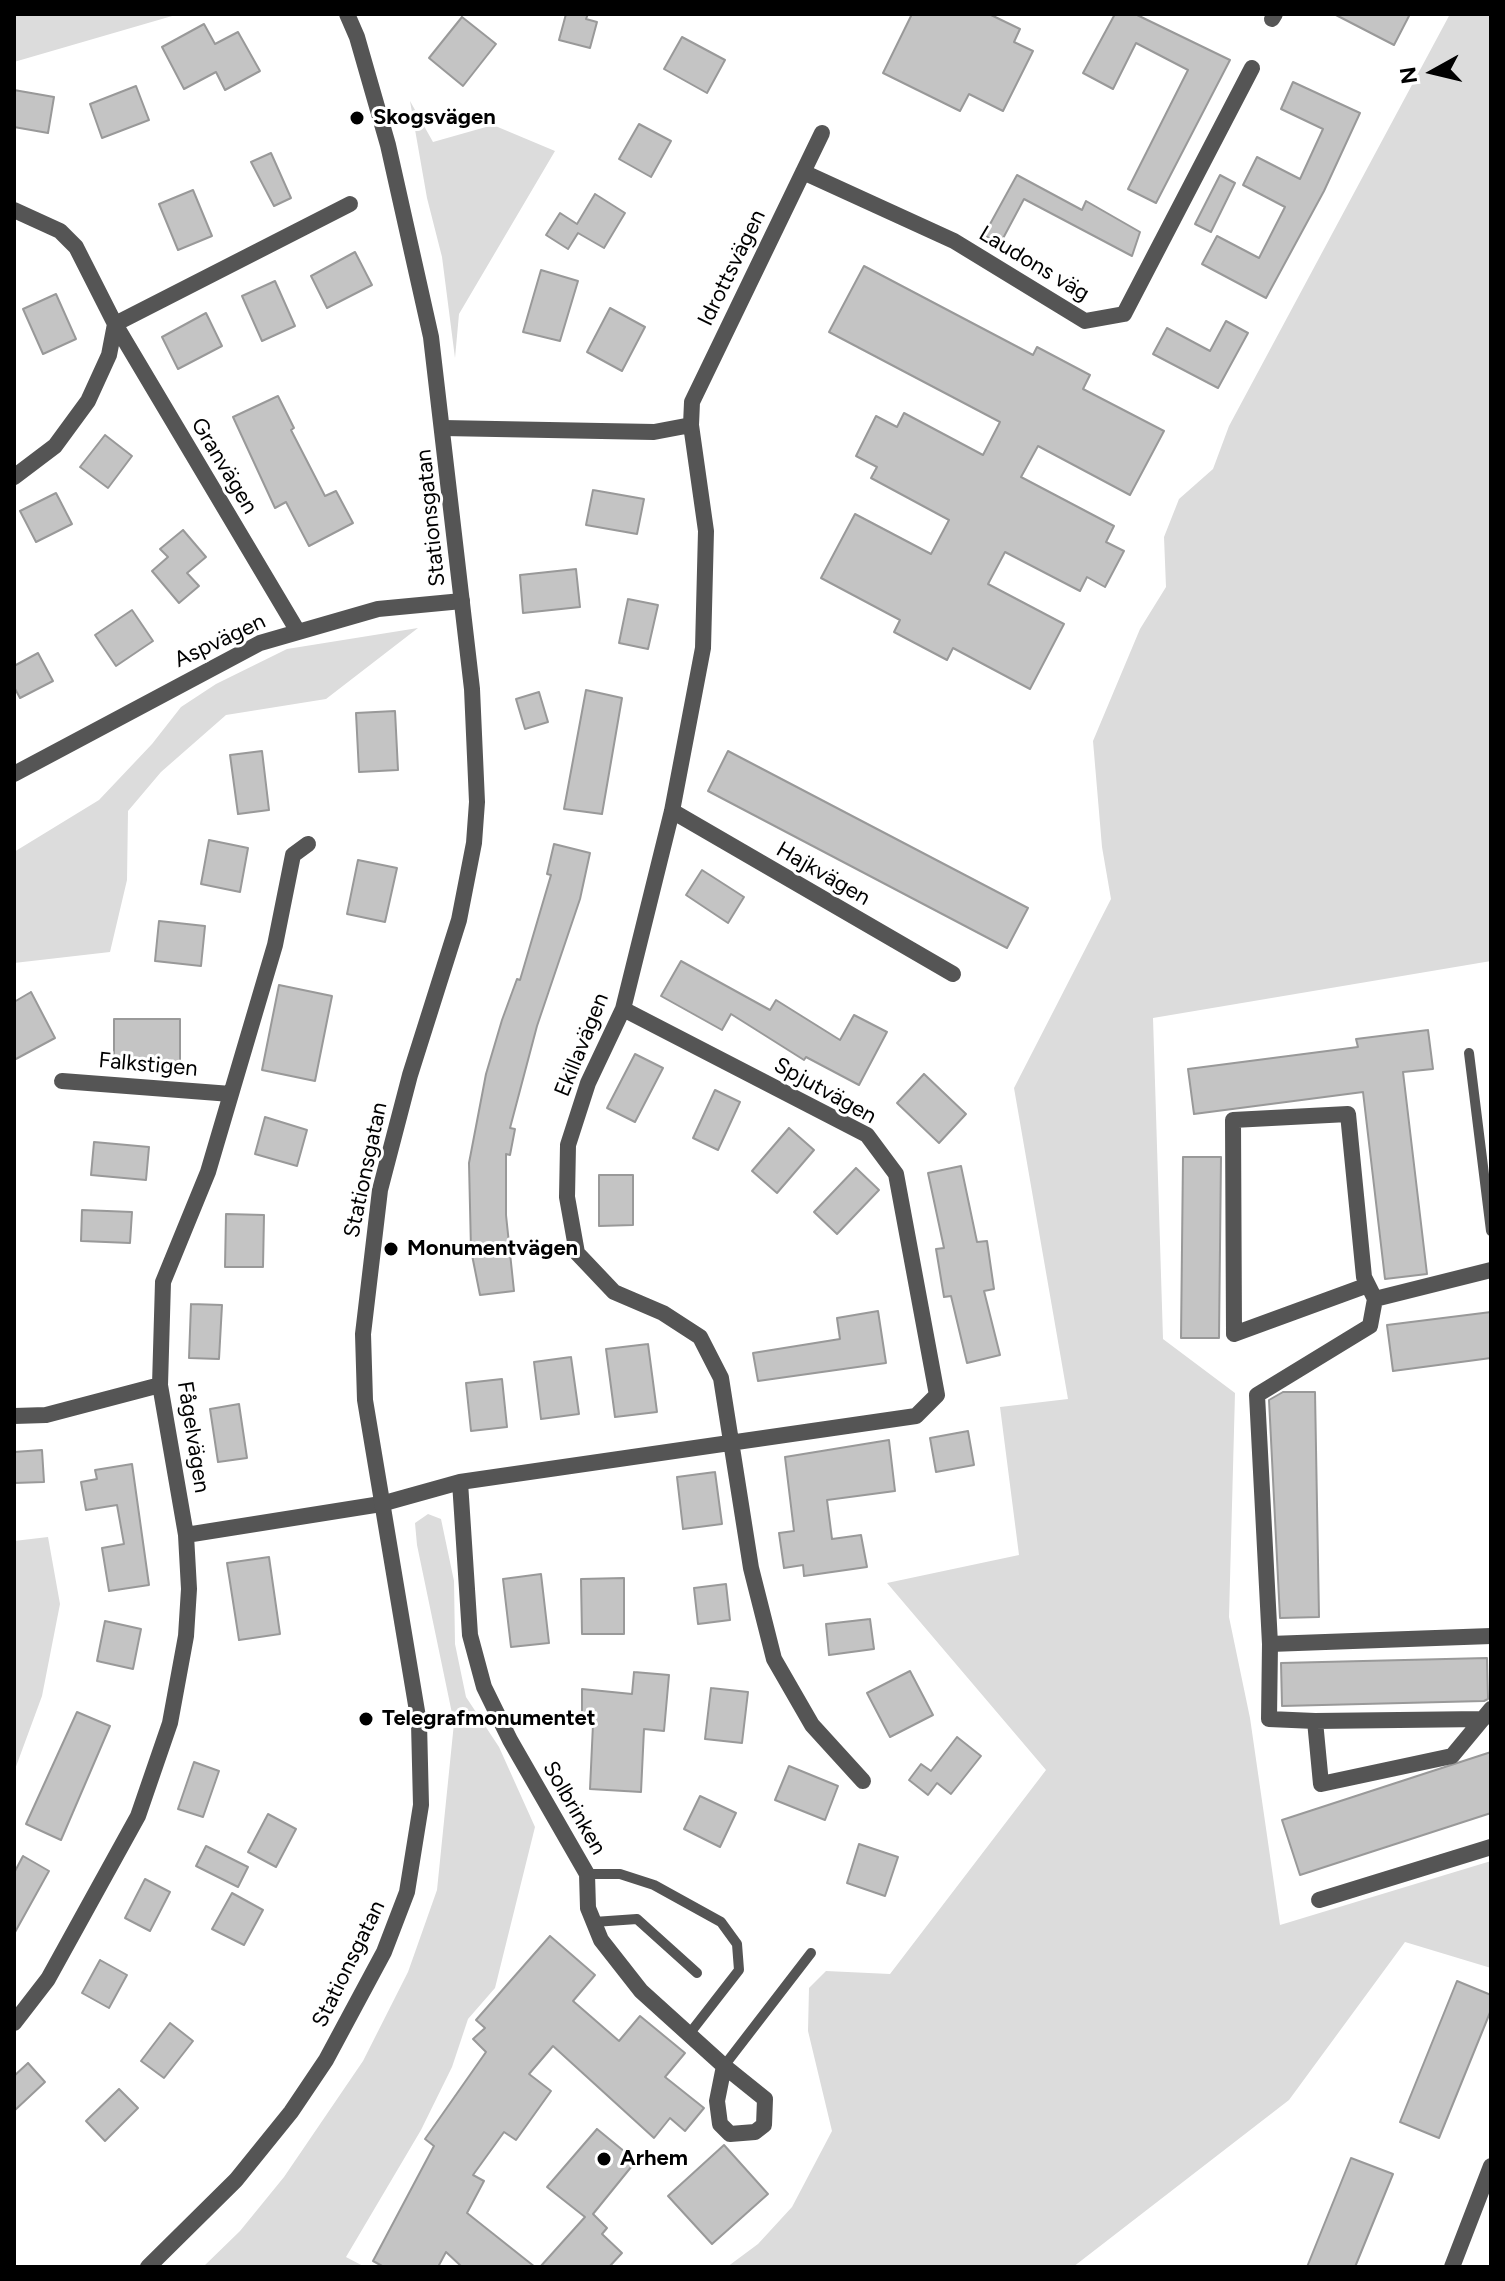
<!DOCTYPE html>
<html>
<head>
<meta charset="utf-8">
<style>
  body { margin:0 }
  #map { position:relative; width:1505px; height:2281px; overflow:hidden; background:#fff; font-family:Figtree,sans-serif }
  canvas { display:block }
  .frame { position:absolute; inset:0; border:16px solid #000; pointer-events:none }
  .north { position:absolute; left:1393px; top:32px; width:80px; height:80px; -webkit-text-stroke:6px #fff; paint-order:stroke; rotate:262deg; font-size:22px; font-weight:700; line-height:32px; text-align:center; color:#000 }
  .north::after { content:''; display:block; margin:auto; width:28px; height:36px; background:#000; clip-path:polygon(50% 0,100% 100%,50% 72%,0 100%) }
</style>
</head>
<body>
<div id="map">
<canvas width="1505" height="2281"></canvas>
<div class="frame"></div>
<div class="north">N</div>
</div>
<script>
const c = document.querySelector('canvas').getContext('2d');
c.lineJoin = 'round';
function paint(path, color) {
  c.fillStyle = color;
  c.fill(path, 'evenodd');
}
function toPath(rows) {
  const path = new Path2D();
  for (const r of rows) {
    path.moveTo(r[0], r[1]);
    for (let i = 2; i < r.length; i += 2) path.lineTo(r[i], r[i + 1]);
  }
  return path;
}
function trace(path, color, width, dash) {
  c.strokeStyle = color;
  c.lineWidth = width;
  c.lineCap = dash ? 'butt' : 'round';
  c.setLineDash(dash || []);
  c.stroke(path);
}
function write(font, color, halo, rows, align = 'center') {
  c.font = font + ' Figtree,sans-serif';
  c.lineWidth = 6;
  c.setLineDash([]);
  c.textBaseline = 'middle';
  c.strokeStyle = halo;
  c.fillStyle = color;
  for (const [text, x, y, turn = 0] of rows) {
    c.save();
    c.translate(x, y);
    c.rotate((+turn || 0) * Math.PI / 180);
    c.textAlign = isNaN(turn) ? turn : align;
    if (halo) c.strokeText(text, 0, 0);
    c.fillText(text, 0, 0);
    c.restore();
  }
}
const green = toPath([
  [14,14,179,14,14,62],
  [1450,14,1491,14,1491,961,1153,1018,1163,1339,1235,1393,1229,1617,1250,1718,1280,1925,1491,1861,1491,1968,1405,1942,1289,2100,1073,2267,727,2267,758,2244,792,2207,832,2131,808,2031,809,1988,826,1971,890,1974,1046,1770,887,1583,1019,1555,1000,1407,1068,1399,1014,1088,1111,899,1102,847,1093,741,1140,629,1166,587,1164,537,1179,499,1213,469,1229,426],
  [410,101,433,142,493,125,555,151,459,314,455,358,442,257,427,198],
  [418,628,326,699,226,715,161,772,128,811,127,880,110,952,14,963,14,852,99,800,152,744,181,707,216,684,287,649],
  [428,1514,441,1519,454,1581,455,1644,466,1697,499,1747,535,1827,495,1988,468,2019,452,2067,421,2130,346,2257,365,2267,203,2267,240,2231,284,2177,363,2061,408,1972,437,1890,454,1723,417,1545,415,1523],
  [48,1537,60,1604,42,1696,14,1772,14,1541]
]);
const building = toPath([
  [566,14,588,14,586,19,597,22,590,48,559,40,566,14],
  [912,14,989,14,1020,29,1014,42,1033,51,1003,111,969,94,960,111,883,73,912,14],
  [1115,14,1135,14,1230,60,1156,203,1128,189,1188,70,1136,43,1113,89,1083,73,1115,14],
  [1334,14,1410,14,1394,45,1334,14],
  [462,17,496,44,463,86,429,58,462,17],
  [204,24,215,44,238,32,260,71,225,90,216,72,184,89,162,47,204,24],
  [682,37,725,60,707,93,664,69,682,37],
  [1293,82,1360,113,1324,191,1266,298,1202,264,1217,236,1259,258,1285,207,1243,185,1257,157,1300,179,1323,129,1281,109,1293,82],
  [136,86,149,120,102,138,90,104,136,86],
  [14,90,54,97,48,133,14,127,14,90],
  [639,124,671,141,651,177,619,159,639,124],
  [271,153,291,198,274,206,251,162,271,153],
  [1017,175,1082,210,1086,201,1140,232,1132,256,1024,199,1000,244,984,235,1017,175],
  [1220,175,1235,183,1211,232,1195,224,1220,175],
  [193,190,212,236,178,250,159,204,193,190],
  [595,194,625,213,604,248,578,233,568,249,546,235,560,213,577,224,595,194],
  [355,252,372,285,327,308,311,276,355,252],
  [864,266,1033,355,1037,347,1090,375,1083,389,1164,431,1130,495,1038,446,1021,477,1114,526,1106,542,1124,551,1105,587,1087,577,1080,591,1005,552,988,584,1064,624,1030,689,953,648,947,660,894,632,900,620,821,578,855,514,931,554,949,520,871,478,877,467,856,456,876,416,897,427,904,413,983,455,1000,422,829,332,864,266],
  [541,270,578,281,560,341,523,332,541,270],
  [275,281,295,326,262,341,242,296,275,281],
  [56,294,76,339,43,354,23,309,56,294],
  [610,308,645,327,622,371,587,352,610,308],
  [206,313,222,346,178,369,162,337,206,313],
  [1226,321,1248,333,1218,388,1153,354,1167,328,1210,351,1226,321],
  [278,396,294,428,291,430,325,496,336,491,353,523,309,546,286,502,275,508,233,417,278,396],
  [105,435,132,456,108,488,80,467,105,435],
  [593,490,644,499,637,534,586,525,593,490],
  [56,493,72,524,36,542,20,511,56,493],
  [183,530,206,557,187,573,199,586,179,603,152,571,168,557,160,549,183,530],
  [576,569,580,607,523,613,520,575,576,569],
  [628,599,658,605,648,649,619,643,628,599],
  [132,610,153,641,116,666,95,635,132,610],
  [38,653,53,681,20,698,14,687,14,666,38,653],
  [586,690,622,698,602,814,564,809,586,690],
  [539,692,548,722,525,729,516,699,539,692],
  [395,711,398,770,359,772,356,713,395,711],
  [262,751,269,810,238,814,230,755,262,751],
  [728,751,1028,908,1007,948,708,791,728,751],
  [209,840,248,848,240,892,201,884,209,840],
  [554,844,590,853,580,899,537,1026,510,1128,515,1129,510,1155,506,1154,506,1215,514,1291,480,1295,471,1250,469,1163,486,1074,502,1020,517,979,520,980,551,875,547,874,554,844],
  [358,860,397,868,385,922,347,914,358,860],
  [702,870,744,897,728,923,686,895,702,870],
  [159,921,205,926,201,966,155,961,159,921],
  [681,961,770,1010,776,1000,840,1040,854,1015,887,1032,859,1085,806,1057,804,1060,731,1014,722,1030,661,996,681,961],
  [279,985,332,996,315,1081,262,1070,279,985],
  [31,992,55,1038,14,1060,14,1002,31,992],
  [114,1019,180,1019,180,1067,114,1068,114,1019],
  [1428,1030,1433,1069,1403,1072,1427,1274,1385,1279,1363,1092,1194,1114,1188,1069,1358,1047,1356,1039,1428,1030],
  [635,1054,663,1068,635,1122,607,1108,635,1054],
  [924,1074,966,1114,939,1143,897,1103,924,1074],
  [715,1090,740,1102,718,1150,693,1138,715,1090],
  [265,1117,307,1130,297,1166,255,1154,265,1117],
  [789,1128,814,1150,777,1193,752,1171,789,1128],
  [94,1142,149,1147,146,1180,91,1175,94,1142],
  [1183,1157,1221,1157,1219,1338,1181,1338,1183,1157],
  [961,1166,977,1242,987,1241,994,1289,984,1291,1000,1355,967,1363,951,1296,944,1297,936,1249,944,1248,928,1173,961,1166],
  [856,1168,879,1190,837,1234,814,1212,856,1168],
  [599,1175,633,1175,633,1225,599,1226,599,1175],
  [82,1210,132,1212,130,1243,81,1241,82,1210],
  [226,1214,264,1215,263,1267,225,1267,226,1214],
  [191,1304,222,1305,219,1359,189,1358,191,1304],
  [878,1311,886,1363,758,1381,753,1353,840,1339,837,1318,878,1311],
  [1491,1312,1491,1358,1393,1371,1387,1325,1491,1312],
  [648,1344,657,1412,615,1417,606,1349,648,1344],
  [571,1357,579,1414,541,1419,534,1362,571,1357],
  [502,1379,507,1427,471,1431,466,1383,502,1379],
  [1283,1392,1315,1392,1319,1617,1280,1618,1269,1400,1283,1392],
  [239,1404,247,1458,218,1462,210,1409,239,1404],
  [968,1431,974,1465,936,1472,930,1438,968,1431],
  [889,1440,895,1491,827,1500,832,1539,861,1535,867,1567,804,1576,803,1565,784,1568,779,1533,794,1531,785,1457,889,1440],
  [42,1450,44,1482,14,1483,14,1452,42,1450],
  [132,1464,149,1585,109,1591,102,1548,124,1544,117,1505,86,1510,81,1482,97,1479,95,1470,132,1464],
  [715,1472,722,1524,683,1529,677,1477,715,1472],
  [269,1557,280,1634,239,1640,227,1563,269,1557],
  [541,1574,549,1643,511,1647,503,1579,541,1574],
  [624,1578,624,1634,582,1634,581,1579,624,1578],
  [726,1584,730,1620,698,1624,694,1588,726,1584],
  [870,1619,874,1649,829,1655,826,1624,870,1619],
  [105,1621,141,1629,133,1669,97,1661,105,1621],
  [1487,1658,1488,1699,1484,1701,1282,1706,1281,1663,1487,1658],
  [910,1671,933,1715,890,1737,867,1693,910,1671],
  [634,1672,669,1675,664,1731,644,1729,641,1792,590,1789,593,1724,582,1723,582,1689,632,1694,634,1672],
  [711,1688,748,1692,742,1743,705,1739,711,1688],
  [77,1712,110,1726,61,1840,26,1824,77,1712],
  [957,1737,981,1756,951,1794,937,1783,928,1795,909,1780,921,1764,931,1771,957,1737],
  [1491,1752,1491,1813,1300,1875,1282,1820,1491,1752],
  [194,1762,219,1771,203,1817,178,1809,194,1762],
  [789,1766,838,1786,825,1820,775,1800,789,1766],
  [700,1796,736,1813,720,1847,684,1829,700,1796],
  [268,1814,296,1829,276,1867,248,1852,268,1814],
  [859,1844,898,1857,885,1896,847,1883,859,1844],
  [206,1846,248,1867,238,1887,196,1866,206,1846],
  [23,1856,49,1871,14,1934,14,1873,23,1856],
  [145,1879,170,1892,150,1931,125,1918,145,1879],
  [232,1893,263,1910,244,1945,212,1929,232,1893],
  [550,1936,595,1975,573,2001,619,2041,640,2016,685,2053,665,2077,704,2108,685,2131,670,2118,654,2138,553,2046,529,2074,551,2091,516,2140,504,2132,473,2175,484,2181,467,2213,535,2267,462,2267,446,2252,438,2267,384,2267,373,2261,434,2146,425,2139,486,2052,473,2039,485,2028,476,2020,550,1936],
  [100,1960,127,1975,109,2008,82,1993,100,1960],
  [1457,1981,1491,1995,1491,2010,1439,2138,1400,2122,1457,1981],
  [170,2023,193,2041,164,2078,141,2061,170,2023],
  [28,2063,45,2082,14,2111,14,2076,28,2063],
  [119,2089,138,2108,105,2141,86,2121,119,2089],
  [597,2129,636,2161,593,2214,607,2228,602,2234,622,2253,609,2267,540,2267,585,2217,547,2187,597,2129],
  [724,2145,768,2194,712,2244,668,2196,724,2145],
  [1351,2158,1393,2174,1355,2267,1307,2267,1351,2158]
]);
const service = toPath([
  [1469,1053,1491,1231],
  [587,1874,620,1874,654,1885,721,1922,737,1944,739,1970,690,2033],
  [594,1922,637,1919,697,1973],
  [724,2066,811,1953]
]);
const minor = toPath([
  [1272,19,1275,14],
  [803,172,954,241,1085,321,1124,314,1252,68],
  [14,210,60,231,76,247,115,324,297,630],
  [691,425,692,402,822,133],
  [443,428,654,432,691,425,706,531,703,648,672,811,623,1009,588,1083,568,1145,567,1197,577,1253,614,1292,663,1313,700,1337,721,1378,751,1568,774,1659,812,1725,863,1781],
  [14,477,55,446,88,401,109,355,115,324,350,204],
  [14,774,260,643,378,609,462,601],
  [672,811,953,974],
  [62,1081,231,1094],
  [1368,1285,1234,1334,1233,1120,1348,1114,1364,1277,1375,1299,1370,1326,1257,1395,1270,1644,1269,1719,1315,1721,1321,1784,1452,1756,1491,1709],
  [1375,1299,1491,1270],
  [14,1416,46,1415,160,1385],
  [460,1482,470,1635,484,1687,510,1740,587,1874,588,1908,601,1940,641,1991,724,2066,717,2101,720,2124,730,2134,755,2132,764,2125,765,2099,724,2066],
  [186,1535,381,1504,460,1482,916,1416,937,1395,896,1174,867,1135,623,1009],
  [1270,1644,1491,1636],
  [1315,1721,1483,1719],
  [1319,1900,1491,1847],
  [14,2023,48,1979,138,1816,170,1723,186,1636,189,1589,186,1535,160,1385,163,1282,208,1172,275,945,293,855,308,844],
  [1452,2267,1491,2166]
]);
const tertiary = toPath([
  [148,2267,236,2180,291,2112,326,2060,384,1952,407,1892,421,1805,419,1723,365,1400,363,1334,380,1190,410,1075,459,920,474,843,477,802,472,689,431,337,388,145,357,37,347,14]
]);
const markers = [
  [357,118,8,"#000"],
  [391,1249,8,"#000"],
  [366,1719,8,"#000"],
  [604,2159,8,"#000"]
];
const poiNames = [
  ["Skogsvägen",373,118],
  ["Monumentvägen",407,1249],
  ["Telegrafmonumentet",382,1719],
  ["Arhem",620,2159]
];
const streetNames = [
  ["Laudons väg",1034,264,31],
  ["Idrottsvägen",732,268,-64],
  ["Granvägen",224,466,59],
  ["Stationsgatan",431,518,-96],
  ["Aspvägen",220,641,-25],
  ["Hajkvägen",823,874,30],
  ["Ekillavägen",582,1045,-68],
  ["Falkstigen",148,1065,5],
  ["Spjutvägen",825,1091,29],
  ["Stationsgatan",366,1170,-78],
  ["Fågelvägen",193,1437,81],
  ["Solbrinken",574,1808,60],
  ["Stationsgatan",349,1964,-64]
];
paint(green, '#dcdcdc');
paint(building, '#c4c4c4');
trace(building, '#999', 2);
trace(service, '#555', 10);
trace(minor, '#555', 16);
trace(tertiary, '#555', 16);
for (const [x, y, r, color] of markers) {
  const dot = new Path2D();
  dot.arc(x, y, r, 0, 2 * Math.PI);
  c.fillStyle = color;
  c.fill(dot);
  trace(dot, '#fff', 3);
}
write('bold 22px', '#000', '#fff', poiNames, 'left');
write('22px', '#000', '#fff', streetNames);
</script>
</body>
</html>
